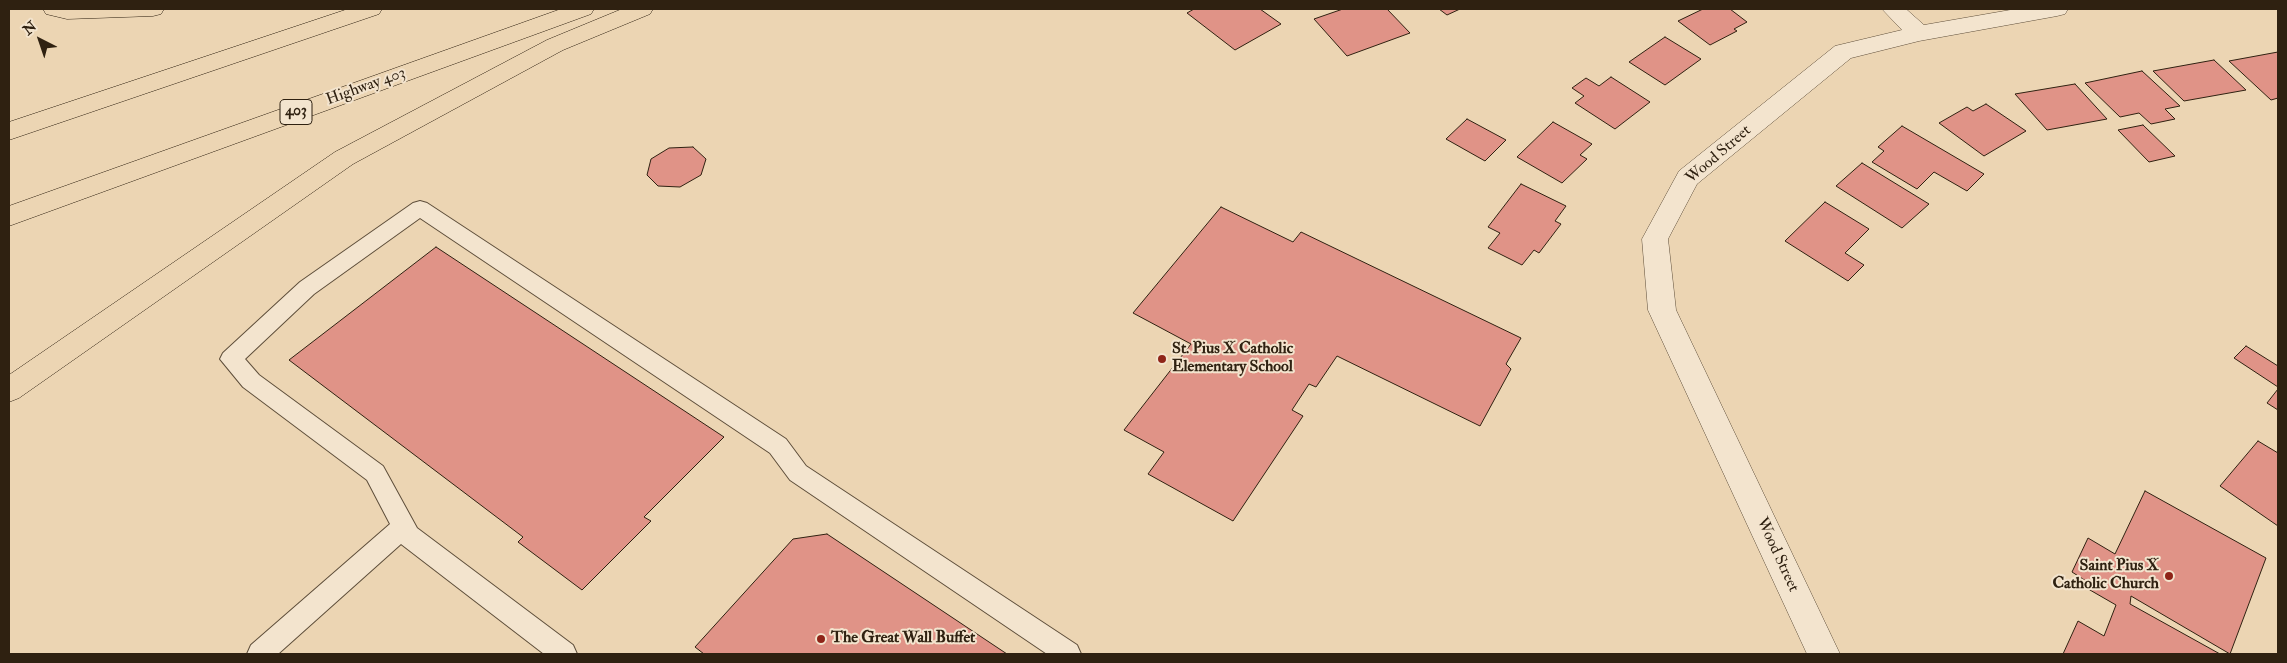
<!DOCTYPE html>
<html>
<head>
<meta charset="utf-8">
<style>
  body { margin:0 }
  #map { position:relative; width:2287px; height:663px; overflow:hidden; background:#ecd5b3; font-family:"IM FELL Double Pica",serif }
  canvas { display:block }
  .frame { position:absolute; inset:0; border:10px solid #2f2111; pointer-events:none }
  .north { position:absolute; left:15px; top:15px; width:50px; height:50px; -webkit-text-stroke:4px #f3e4ce; paint-order:stroke; rotate:319deg; font-size:14px; font-weight:700; line-height:20px; text-align:center; color:#2f2111 }
  .north::after { content:''; display:block; margin:auto; width:18px; height:22px; background:#2f2111; clip-path:polygon(50% 0,100% 100%,50% 72%,0 100%) }
</style>
</head>
<body>
<div id="map">
<canvas width="2287" height="663"></canvas>
<div class="frame"></div>
<div class="north">N</div>
</div>
<script>
const c = document.querySelector('canvas').getContext('2d');
c.lineJoin = 'round';
function paint(path, color) {
  c.fillStyle = color;
  c.fill(path, 'evenodd');
}
function toPath(rows) {
  const path = new Path2D();
  for (const r of rows) {
    path.moveTo(r[0], r[1]);
    for (let i = 2; i < r.length; i += 2) path.lineTo(r[i], r[i + 1]);
  }
  return path;
}
function trace(path, color, width, dash) {
  c.strokeStyle = color;
  c.lineWidth = width;
  c.lineCap = dash ? 'butt' : 'round';
  c.setLineDash(dash || []);
  c.stroke(path);
}
function write(font, color, halo, rows, align = 'center') {
  c.font = font + ' "IM FELL Double Pica",serif';
  c.lineWidth = 4;
  c.setLineDash([]);
  c.textBaseline = 'middle';
  c.strokeStyle = halo;
  c.fillStyle = color;
  for (const [text, x, y, turn = 0] of rows) {
    c.save();
    c.translate(x, y);
    c.rotate((+turn || 0) * Math.PI / 180);
    c.textAlign = isNaN(turn) ? turn : align;
    if (halo) c.strokeText(text, 0, 0);
    c.fillText(text, 0, 0);
    c.restore();
  }
}
const building = toPath([
  [1194,9,1260,9,1281,24,1235,50,1187,13,1194,9],
  [1343,9,1387,9,1410,33,1347,56,1314,19,1343,9],
  [1439,9,1460,9,1447,15,1439,9],
  [1703,9,1730,9,1747,22,1734,29,1737,31,1710,45,1678,21,1703,9],
  [1665,37,1701,59,1665,85,1629,62,1665,37],
  [2278,52,2278,98,2271,100,2229,61,2278,52],
  [2214,60,2246,90,2184,101,2153,71,2214,60],
  [2142,71,2180,106,2165,109,2175,119,2151,124,2139,113,2120,117,2085,83,2142,71],
  [1611,77,1650,102,1615,129,1575,103,1584,96,1572,88,1586,78,1599,86,1611,77],
  [2075,84,2107,119,2047,130,2015,94,2075,84],
  [1986,104,2026,131,1984,156,1939,123,1967,107,1973,111,1986,104],
  [1467,119,1506,140,1485,161,1446,139,1467,119],
  [1553,122,1592,144,1580,155,1587,159,1562,183,1517,157,1553,122],
  [2143,125,2175,156,2149,162,2118,130,2143,125],
  [1902,126,1984,174,1967,191,1934,172,1917,189,1872,162,1884,151,1878,147,1902,126],
  [693,147,706,159,701,175,680,187,658,186,647,175,651,159,669,148,693,147],
  [1862,163,1929,204,1902,228,1836,186,1862,163],
  [1521,184,1566,206,1555,221,1561,224,1539,253,1534,250,1522,265,1488,248,1500,233,1488,227,1521,184],
  [1825,202,1869,229,1845,253,1864,265,1848,281,1785,241,1825,202],
  [1221,207,1293,242,1301,232,1521,338,1506,364,1511,369,1480,426,1337,356,1316,387,1309,384,1292,410,1303,416,1233,521,1148,474,1164,452,1124,430,1191,344,1133,313,1221,207],
  [436,247,724,437,644,517,651,521,582,590,518,542,523,537,289,360,436,247],
  [2246,346,2278,366,2278,387,2234,358,2246,346],
  [2278,389,2278,410,2267,403,2278,389],
  [2258,441,2278,453,2278,526,2220,486,2258,441],
  [2145,491,2266,558,2230,654,2131,596,2130,604,2220,654,2063,654,2078,621,2104,636,2116,605,2083,586,2086,581,2072,572,2088,538,2115,554,2145,491],
  [827,534,1007,654,704,654,695,647,793,539,827,534]
]);
const service = toPath([
  [420,201,427,203,786,439,806,466,1077,645,1081,654,1047,654,790,480,770,453,420,218,314,294,245,359,259,375,383,466,417,528,573,645,577,654,544,654,401,544,278,654,247,654,251,645,390,524,367,480,243,387,220,359,223,353,300,282,413,203,420,201]
]);
const minor = toPath([
  [1882,9,1906,9,1924,25,2016,9,2068,9,2065,14,2057,16,1919,41,1851,58,1697,184,1668,239,1676,310,1840,654,1807,654,1648,310,1642,239,1679,171,1835,46,1902,30,1882,9]
]);
const motorway = toPath([
  [43,9,164,9,161,14,153,16,67,19,46,14,43,9],
  [348,9,382,9,379,14,9,140,9,122,348,9],
  [561,9,594,9,591,14,9,226,9,206,561,9],
  [622,9,653,9,650,14,563,50,353,164,19,398,9,402,9,375,335,152,547,40,622,9]
]);
const markers = [
  [1162,359,5,"#8f2418"],
  [2169,576,5,"#8f2418"],
  [821,639,5,"#8f2418"]
];
const shields = [
  [296,112,32]
];
const shieldNames = [
  ["403",296,112]
];
const streetNames = [
  ["Highway 403",366,87,-20],
  ["Wood Street",1719,155,-41],
  ["Wood Street",1777,555,65]
];
const poiNames = [
  ["St. Pius X Catholic",1172,350],
  ["Elementary School",1172,368],
  ["Saint Pius X",2159,567,"right"],
  ["Catholic Church",2159,585,"right"],
  ["The Great Wall Buffet",831,639]
];
paint(building, '#e09387');
trace(building, '#2f2111', 1);
trace(service, '#5e4e3a', 2);
trace(minor, '#5e4e3a', 1);
trace(motorway, '#2f2111', 1);
paint(service, '#f3e4ce');
paint(minor, '#f3e4ce');
paint(motorway, '#ecd5b3');
for (const [x, y, r, color] of markers) {
  const dot = new Path2D();
  dot.arc(x, y, r, 0, 2 * Math.PI);
  c.fillStyle = color;
  c.fill(dot);
  trace(dot, '#f3e4ce', 2);
}
for (const [x, y, w] of shields) {
  const box = new Path2D();
  box.roundRect(x - w / 2, y - 12.5, w, 25, 4);
  c.fillStyle = '#f3e4ce';
  c.fill(box);
  trace(box, '#2f2111', 1);
}
write('bold 15px', '#2f2111', null, shieldNames);
write('16px', '#2f2111', '#f3e4ce', streetNames);
write('bold 16px', '#2f2111', '#f3e4ce', poiNames, 'left');
</script>
</body>
</html>
